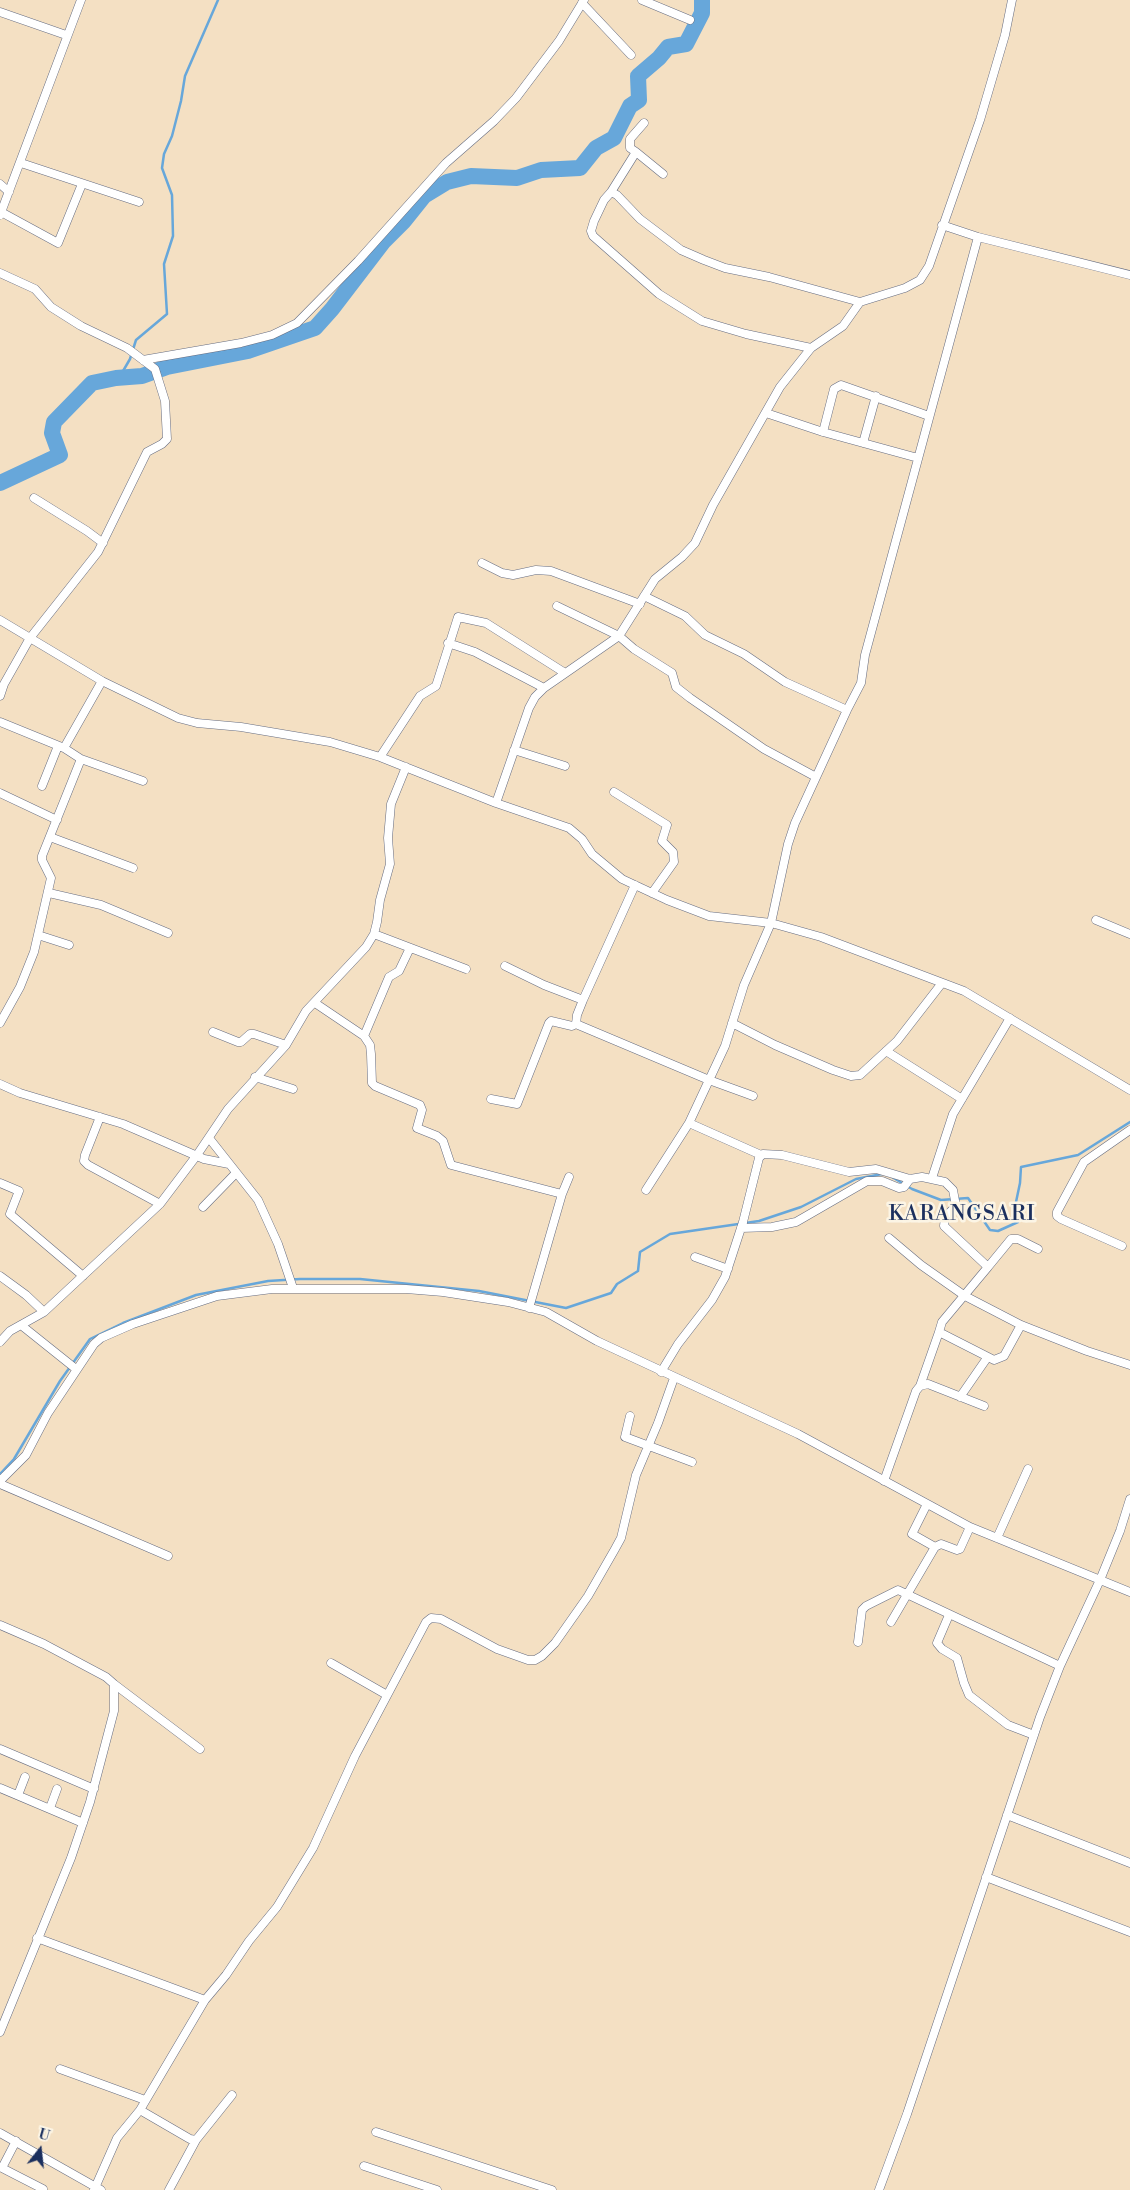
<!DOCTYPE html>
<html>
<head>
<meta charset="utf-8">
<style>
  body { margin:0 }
  #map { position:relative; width:1130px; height:2190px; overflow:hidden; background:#f4e0c3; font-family:"Libre Bodoni",serif }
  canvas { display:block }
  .north { position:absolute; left:15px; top:2125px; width:50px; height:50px; -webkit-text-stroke:4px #fcf5e5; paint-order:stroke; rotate:16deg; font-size:14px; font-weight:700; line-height:20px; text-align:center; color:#1b2f5e }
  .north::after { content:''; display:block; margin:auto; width:18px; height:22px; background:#1b2f5e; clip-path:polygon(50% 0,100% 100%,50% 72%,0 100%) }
</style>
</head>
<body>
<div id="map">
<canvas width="1130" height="2190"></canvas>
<div class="north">U</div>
</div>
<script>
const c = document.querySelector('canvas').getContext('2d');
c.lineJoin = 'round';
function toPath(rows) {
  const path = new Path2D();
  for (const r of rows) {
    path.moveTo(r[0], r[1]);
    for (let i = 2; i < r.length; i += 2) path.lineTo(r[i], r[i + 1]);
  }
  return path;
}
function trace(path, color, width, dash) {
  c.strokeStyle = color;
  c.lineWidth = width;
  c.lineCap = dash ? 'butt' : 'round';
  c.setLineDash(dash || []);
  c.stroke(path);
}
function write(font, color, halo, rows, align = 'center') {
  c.font = font + ' "Libre Bodoni",serif';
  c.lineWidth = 5;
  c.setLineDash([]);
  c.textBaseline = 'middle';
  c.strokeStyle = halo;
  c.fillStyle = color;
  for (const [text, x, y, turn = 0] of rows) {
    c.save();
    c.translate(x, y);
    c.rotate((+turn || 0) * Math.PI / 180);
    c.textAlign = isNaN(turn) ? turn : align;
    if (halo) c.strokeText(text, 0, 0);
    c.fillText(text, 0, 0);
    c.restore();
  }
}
const stream = toPath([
  [119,378,130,359,136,340,167,314,164,264,173,236,172,195,162,168,164,154,172,136,181,101,185,76,218,0],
  [892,1177,912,1189,941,1200,968,1198,990,1230,998,1231,1018,1222,1016,1202,1020,1183,1021,1167,1078,1155,1130,1122],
  [0,1474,14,1459,60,1381,90,1339,123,1323,196,1295,268,1281,300,1279,360,1279,479,1291,566,1308,611,1293,617,1284,638,1271,640,1252,670,1234,759,1221,801,1207,856,1179,882,1174]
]);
const river = toPath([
  [0,483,60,455,52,433,54,422,92,383,116,378,142,376,167,367,248,351,315,328,332,309,384,241,404,221,424,196,447,182,471,176,517,178,541,170,580,168,596,148,614,138,630,106,639,100,638,76,659,58,668,47,686,44,702,13,702,0]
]);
const minor = toPath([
  [642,0,690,20],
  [582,3,631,55],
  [0,12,66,35],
  [644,123,630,139,630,148,636,152,611,192,617,195,640,219,681,250,704,260,725,268,769,277,860,302],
  [636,152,663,174],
  [21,163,139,202],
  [0,184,9,192],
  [611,192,604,200,594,221,591,231,593,236,659,294,702,321,746,334,811,348],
  [1,212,58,243,82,184],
  [0,215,81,0],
  [942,225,978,237,1130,275],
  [0,273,35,289,51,307,81,326,127,348,155,369,165,401,167,439,162,444,147,452,98,552,30,638,4,684,0,696],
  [143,360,241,343,272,335,297,323,358,261,446,163,494,121,516,98,559,41,584,0],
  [766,413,823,432,918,458],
  [823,432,834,389,841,385,929,416],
  [863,443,876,396],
  [34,498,87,531,103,543],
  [482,563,502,573,513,575,536,570,551,571,640,604],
  [644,596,685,616,705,635,744,654,785,682,847,710],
  [557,606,619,636,634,649,672,673,676,687,690,698,764,749,816,777],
  [0,620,102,681,178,718,197,723,241,727,330,742,380,757,496,803,569,828,582,839,592,854,622,879,667,900,709,916,771,923,821,937,964,991,1130,1090],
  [448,643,475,652,544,688],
  [0,722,64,748,81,759,42,856,42,860,51,878,34,952,20,987,0,1023],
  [64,748,102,681],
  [514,750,565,766],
  [380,757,420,696,436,686,458,617,486,623,565,673],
  [81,759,143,781],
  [42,786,58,746],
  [614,792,667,825,662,841,673,852,674,862,652,893],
  [0,793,57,820],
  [496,803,529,708,535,697,544,688,619,636,655,579,682,557,695,543,713,505,780,387,811,348,843,326,860,302,905,288,920,280,929,266,980,120,1005,35,1012,0],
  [50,837,133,868],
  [635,885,583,1000,577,1015,576,1024,709,1080,753,1096],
  [49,893,101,905,168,933],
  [1096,920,1130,934],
  [374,934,466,969],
  [38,935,69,945],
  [505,966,544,985,583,1000],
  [315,1003,364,1036,370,1045,371,1054,372,1083,375,1086,420,1105,422,1110,417,1128,437,1136,443,1141,451,1165,562,1194],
  [732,1023,775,1045,833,1070,851,1076,860,1075,897,1041,942,983],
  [213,1032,238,1042,241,1042,250,1034,254,1034,286,1045],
  [364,1036,389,977,399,971,410,948],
  [886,1051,962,1099],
  [255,1077,293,1089],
  [0,1084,20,1093,123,1124,204,1159,229,1164],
  [491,1099,517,1104,549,1023,551,1021,572,1026,576,1024],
  [100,1117,85,1155,84,1161,88,1165,160,1204],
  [689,1123,761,1155],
  [209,1138,258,1200,278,1244,293,1288],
  [932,1178,953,1114,1010,1018],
  [0,1183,19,1191,10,1214,83,1276],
  [646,1190,689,1123,725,1046,744,985,771,923,788,844,795,823,847,710,861,683,865,655,978,237],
  [203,1207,236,1173],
  [741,1228,772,1227,796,1222,867,1181,882,1181,899,1188,904,1187,910,1179],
  [889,1238,921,1265,965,1296,1021,1325,1087,1351,1130,1365],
  [1122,1246,1061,1219,1057,1216,1057,1212,1084,1162,1130,1130],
  [695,1257,728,1269],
  [988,1267,942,1322,939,1332,994,1360,1004,1356,1021,1325],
  [0,1276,26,1295,44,1312],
  [529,1308,562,1194,569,1177],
  [21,1325,76,1369],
  [0,1342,10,1331,44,1312,160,1204,197,1155,228,1109,286,1045,306,1011,366,947,374,934,377,922,380,900,390,864,388,838,391,804,406,767],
  [661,1372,678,1344,712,1300,725,1277,743,1222,759,1158,763,1154,782,1155,849,1172,876,1169,910,1179,922,1177,945,1182,953,1190,956,1206,945,1217,944,1226,988,1267,1011,1239,1018,1239,1038,1249],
  [920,1386,939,1332],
  [960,1397,987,1358],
  [630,1416,625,1437,692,1462],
  [0,1481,26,1455,48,1413,94,1344,101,1338,133,1324,217,1296,272,1289,406,1289,443,1292,508,1302,546,1312,597,1341,798,1434,970,1527,1130,1592],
  [884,1481,916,1391,920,1386,928,1384,984,1406],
  [0,1484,168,1556],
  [927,1504,912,1534,935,1547],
  [997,1538,1028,1469],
  [949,1615,937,1643,942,1649,957,1658,964,1683,969,1695,1008,1725,1034,1735],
  [891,1622,935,1547,941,1544,957,1550,960,1549,970,1527],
  [0,1625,44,1644,106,1677,114,1684,114,1711,90,1802,71,1858,0,2032],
  [858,1642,862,1610,866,1606,898,1590,1060,1666],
  [331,1663,387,1695],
  [114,1684,200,1749],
  [0,1749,94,1789],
  [0,1788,83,1823],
  [18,1795,25,1777],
  [50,1808,57,1789],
  [1007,1815,1130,1863],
  [986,1877,1130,1932],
  [37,1938,205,2000],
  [60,2069,145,2100],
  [140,2110,190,2139,196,2140,232,2095],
  [376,2132,552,2190],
  [0,2133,101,2190],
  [16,2141,2,2168,43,2189],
  [364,2166,437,2190],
  [94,2190,117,2138,140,2110,205,2000,226,1975,249,1941,277,1907,313,1848,355,1756,426,1622,431,1618,441,1619,497,1649,528,1660,535,1660,542,1656,555,1643,588,1596,615,1549,621,1538,636,1475,658,1423,674,1378],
  [169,2190,196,2140],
  [879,2190,907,2114,1040,1717,1060,1666,1100,1580,1120,1531,1130,1499]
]);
const quarterNames = [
  ["KARANGSARI",962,1215]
];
trace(stream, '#67a7da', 2.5);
trace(river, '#67a7da', 16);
trace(minor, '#676d81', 9);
trace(minor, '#fff', 8);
c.letterSpacing = '1px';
write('21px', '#1b2f5e', '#fcf5e5', quarterNames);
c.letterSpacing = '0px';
</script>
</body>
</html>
